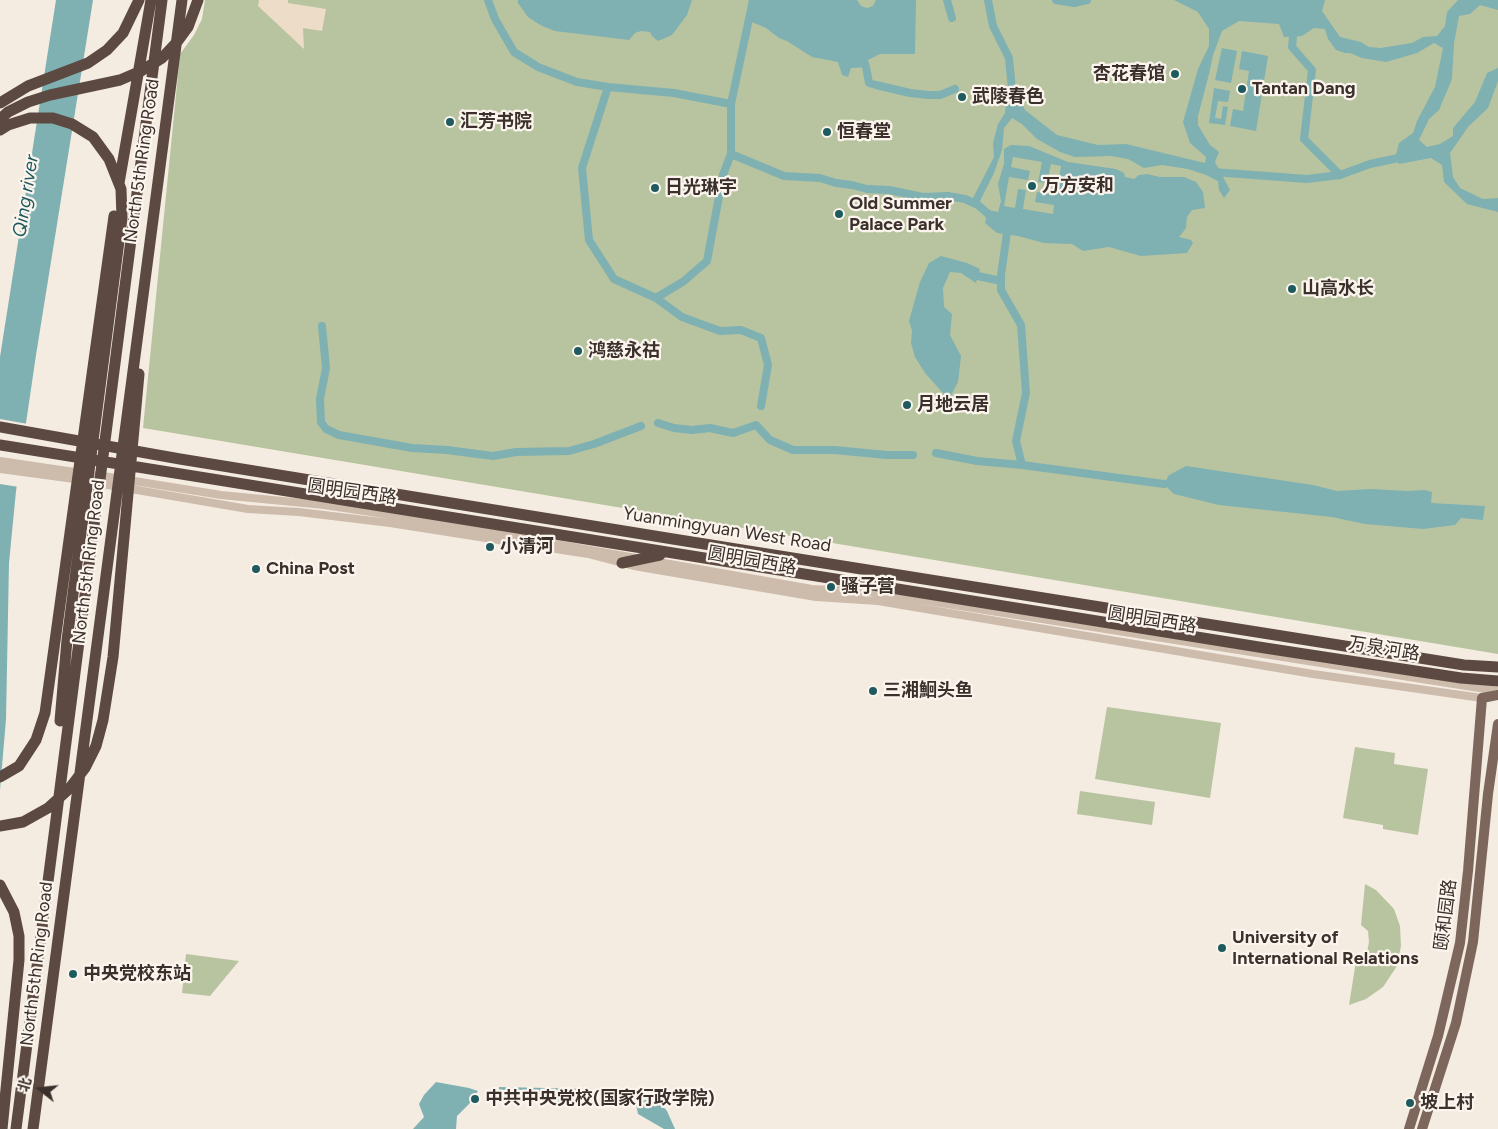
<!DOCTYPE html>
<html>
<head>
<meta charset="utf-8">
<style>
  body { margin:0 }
  #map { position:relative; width:1498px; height:1129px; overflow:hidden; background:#f4ebe1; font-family:Figtree,"Noto Sans SC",sans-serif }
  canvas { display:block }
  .north { position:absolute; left:15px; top:1064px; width:50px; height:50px; -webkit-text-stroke:4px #fbf5ee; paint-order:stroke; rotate:286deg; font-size:14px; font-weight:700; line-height:20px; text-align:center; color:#3b302b }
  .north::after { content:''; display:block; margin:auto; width:18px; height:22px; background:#3b302b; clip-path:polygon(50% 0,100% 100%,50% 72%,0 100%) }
</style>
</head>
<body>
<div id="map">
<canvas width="1498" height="1129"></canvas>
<div class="north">北</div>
</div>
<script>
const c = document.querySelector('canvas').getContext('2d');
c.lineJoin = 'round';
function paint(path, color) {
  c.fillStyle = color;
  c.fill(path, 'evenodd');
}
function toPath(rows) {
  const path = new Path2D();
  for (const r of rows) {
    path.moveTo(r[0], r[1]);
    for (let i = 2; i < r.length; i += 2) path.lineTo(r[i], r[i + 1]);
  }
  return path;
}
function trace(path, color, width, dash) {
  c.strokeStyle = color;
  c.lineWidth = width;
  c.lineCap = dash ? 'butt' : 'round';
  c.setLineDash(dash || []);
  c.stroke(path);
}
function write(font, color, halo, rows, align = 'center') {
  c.font = font + ' Figtree,"Noto Sans SC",sans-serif';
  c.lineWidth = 4.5;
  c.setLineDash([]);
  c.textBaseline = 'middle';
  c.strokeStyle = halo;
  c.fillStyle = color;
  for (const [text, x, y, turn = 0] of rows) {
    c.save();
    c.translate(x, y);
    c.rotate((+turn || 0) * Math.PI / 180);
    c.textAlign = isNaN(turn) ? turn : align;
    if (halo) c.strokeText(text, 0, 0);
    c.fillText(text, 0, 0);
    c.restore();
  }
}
const green = toPath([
  [205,0,1498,0,1498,654,143,428,180,54,194,35,202,19],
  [1107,707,1221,723,1210,798,1095,779],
  [1355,747,1395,753,1394,764,1428,769,1418,835,1383,829,1383,825,1343,818],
  [1080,791,1155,802,1152,825,1077,814],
  [1365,884,1376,890,1394,909,1400,926,1401,946,1397,966,1383,987,1366,999,1349,1005,1356,961,1361,959,1367,952,1369,942,1368,931,1361,925],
  [186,954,239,961,210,996,182,993]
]);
const plaza = toPath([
  [259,0,288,0,288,3,326,9,322,31,303,28,304,49,258,6]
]);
const water = toPath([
  [56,0,93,0,36,355,16,491,9,563,6,719,0,790,0,357],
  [518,0,692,0,687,15,672,35,658,41,652,36,650,32,641,31,635,33,629,40,555,31,542,26,528,17,518,3],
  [749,0,857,0,861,6,867,8,873,6,876,0,916,0,915,54,880,54,868,60,870,67,851,68,848,77,842,75,838,62,812,57,787,41,779,38,766,28,747,20],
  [1174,0,1325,0,1322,11,1340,37,1361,42,1369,47,1380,48,1412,43,1423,37,1437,36,1445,26,1447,12,1458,0,1498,0,1498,10,1480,5,1470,14,1459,16,1454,43,1452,79,1439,110,1429,119,1419,140,1427,147,1440,144,1453,136,1453,128,1475,102,1487,73,1498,68,1498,81,1488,108,1468,127,1450,153,1453,177,1460,188,1483,199,1498,198,1498,212,1467,204,1444,182,1442,165,1431,158,1399,164,1395,159,1399,143,1413,133,1417,121,1435,87,1443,48,1434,43,1417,53,1386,62,1362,58,1350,53,1345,53,1336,50,1328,39,1325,29,1314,28,1302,36,1284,37,1279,24,1239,21,1222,31,1213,55,1209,74,1198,116,1198,125,1210,145,1219,152,1215,162,1230,190,1224,198,1219,190,1218,181,1206,175,1188,169,1162,165,1144,168,1128,159,1111,156,1075,157,1060,152,1037,139,1022,124,1012,118,1004,128,1002,150,994,173,978,205,971,202,994,157,993,143,998,124,1005,113,1007,94,1018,93,1025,110,1057,135,1098,145,1126,144,1205,163,1206,157,1190,143,1183,122,1198,69,1209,46,1209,29,1198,12],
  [1222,48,1237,51,1231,83,1215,80],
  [1242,51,1268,56,1256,131,1230,126,1233,109,1243,111,1249,71,1239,69],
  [1214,88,1230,91,1228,102,1218,101,1215,118,1221,119,1223,106,1228,107,1225,125,1209,123],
  [1011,145,1029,146,1068,162,1116,169,1124,173,1125,177,1134,179,1139,175,1147,174,1160,177,1184,177,1196,182,1203,192,1205,208,1192,210,1187,217,1186,228,1179,237,1191,240,1193,243,1187,253,1141,256,1109,247,1083,251,1072,244,1044,243,1018,236,997,233,985,223,988,210,998,212,1001,201,998,184,1004,164,1004,149],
  [1013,157,1042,162,1038,182,1047,183,1051,164,1061,166,1056,195,1037,192,1035,202,1054,205,1053,214,1023,209,1026,190,1018,189,1015,208,1004,206,1009,177,1028,180,1030,171,1011,167],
  [941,256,967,263,980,269,976,283,961,273,950,272,943,288,944,307,952,314,950,335,961,356,958,382,947,403,943,393,925,373,915,357,911,343,912,331,909,321,920,282,929,263],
  [1186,466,1313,485,1337,491,1371,489,1407,491,1425,490,1432,492,1431,503,1485,506,1483,520,1461,518,1455,525,1423,529,1365,524,1332,517,1219,505,1174,494,1164,484,1169,475],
  [436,1082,469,1088,478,1091,469,1104,457,1116,456,1129,413,1129,424,1117,419,1104,424,1095],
  [499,1087,593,1089,591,1103,499,1102],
  [645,1100,660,1103,667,1111,675,1129,664,1129,638,1114,636,1104]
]);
const pier = toPath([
  [0,419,28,424,19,487,0,484]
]);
const canal = toPath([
  [488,0,495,19,514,52,538,67,577,82,608,87,674,93,731,104,731,154,723,175,707,261,684,281,656,298],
  [947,0,952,18],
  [988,0,993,26,1009,58,1013,100],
  [1056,0,1074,3,1087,0],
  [1294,28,1292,47,1312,70,1304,139,1340,175],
  [866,67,869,83,876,85,910,93,928,95,940,95,955,89],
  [608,87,582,168,589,240,614,279,656,298,682,317,720,331,741,330,761,338,768,365,761,406],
  [731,104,753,0],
  [731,154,784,176,820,178,836,183,852,185,867,189,889,190,923,197,948,196,965,199,978,205,995,220],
  [1213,172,1307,179,1340,175,1370,164,1403,157],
  [978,276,1001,281],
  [322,326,326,368,320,399,321,422,326,429,339,435,412,448,447,450,493,456,516,452,569,451,594,444,641,426],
  [658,423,674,428,692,430,710,428,733,433,756,425,770,440,793,450,834,450,887,455,913,455],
  [936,453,977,461,1022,465,1016,441,1026,393,1021,325,1001,290,1001,275,1008,226,1007,226],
  [1022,465,1164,484]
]);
const minor = toPath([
  [0,461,81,473],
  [0,469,82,480],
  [97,475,221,495,324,505,391,515,812,589,871,592,1498,691],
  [96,483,248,509,299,512,390,523,588,554,634,566,816,597,878,601,1313,674,1482,698]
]);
const major = toPath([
  [1482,698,1498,695],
  [1409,1129,1438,1036,1460,943,1468,871,1482,698],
  [1422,1129,1456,1023,1473,942,1488,794,1498,724]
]);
const highway = toPath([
  [0,103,28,86,88,63,107,50,123,33,139,0],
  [0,119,8,112,28,102,50,95,120,80,141,71,162,58,177,42,188,27,198,0],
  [0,130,8,125,30,118,53,118,72,124,93,137,109,159,121,189,122,218,67,640,60,721],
  [119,183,151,0],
  [0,427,180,459,673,539,1464,665,1498,667],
  [0,445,1265,648,1461,678,1498,681],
  [622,563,660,555],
  [0,777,19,766,36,740,45,713,114,216],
  [0,826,23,822,48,808,69,789,85,768,96,746,103,720,113,657,139,374],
  [0,885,14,912,19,936,19,960,2,1129],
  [16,1129,162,0],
  [33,1129,182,0]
]);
const markers = [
  [1175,74,5,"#1f5a5e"],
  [1242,89,5,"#1f5a5e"],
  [962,97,5,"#1f5a5e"],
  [450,122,5,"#1f5a5e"],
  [827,132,5,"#1f5a5e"],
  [1032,186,5,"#1f5a5e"],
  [655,188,5,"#1f5a5e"],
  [839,214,5,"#1f5a5e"],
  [1292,289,5,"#1f5a5e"],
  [578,351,5,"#1f5a5e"],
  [907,405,5,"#1f5a5e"],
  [490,547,5,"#1f5a5e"],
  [256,569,5,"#1f5a5e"],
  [831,587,5,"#1f5a5e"],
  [873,691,5,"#1f5a5e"],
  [1222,948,5,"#1f5a5e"],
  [73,974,5,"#1f5a5e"],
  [475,1099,5,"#1f5a5e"],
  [1410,1103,5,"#1f5a5e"]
];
const poiNames = [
  ["杏花春馆",1165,74,"right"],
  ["Tantan Dang",1252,89],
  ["武陵春色",972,97],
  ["汇芳书院",460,122],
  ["恒春堂",837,132],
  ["万方安和",1042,186],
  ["日光琳宇",665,188],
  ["Old Summer",849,204],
  ["Palace Park",849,225],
  ["山高水长",1302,289],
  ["鸿慈永祜",588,351],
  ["月地云居",917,405],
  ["小清河",500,547],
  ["China Post",266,569],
  ["骚子营",841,587],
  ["三湘鮰头鱼",883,691],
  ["University of",1232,938],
  ["International Relations",1232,959],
  ["中央党校东站",83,974],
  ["中共中央党校(国家行政学院)",485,1099],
  ["坡上村",1420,1103]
];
const streetNames = [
  ["North 5th Ring Road",142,161,-82],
  ["圆明园西路",352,492,8],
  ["Yuanmingyuan West Road",727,530,9],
  ["圆明园西路",752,561,10],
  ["North 5th Ring Road",89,562,-83],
  ["圆明园西路",1152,620,9],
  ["万泉河路",1384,649,9],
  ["颐和园路",1446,915,-83],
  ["North 5th Ring Road",37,964,-83]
];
const waterNames = [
  ["Qing river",26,196,-81]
];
paint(green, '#b8c4a0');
paint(plaza, '#ecdcc8');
paint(water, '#7fb0b2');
paint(pier, '#f4ebe1');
trace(canal, '#7fb0b2', 8);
trace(minor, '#cdbbac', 8);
trace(major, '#7d675c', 10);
trace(highway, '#5c4a42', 11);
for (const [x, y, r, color] of markers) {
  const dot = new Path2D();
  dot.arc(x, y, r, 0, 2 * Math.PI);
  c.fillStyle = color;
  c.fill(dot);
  trace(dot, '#fbf5ee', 2);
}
write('bold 18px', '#3b302b', '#fbf5ee', poiNames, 'left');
write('18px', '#3b302b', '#fbf5ee', streetNames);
write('italic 19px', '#1f5a5e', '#fbf5ee', waterNames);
</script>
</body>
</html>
